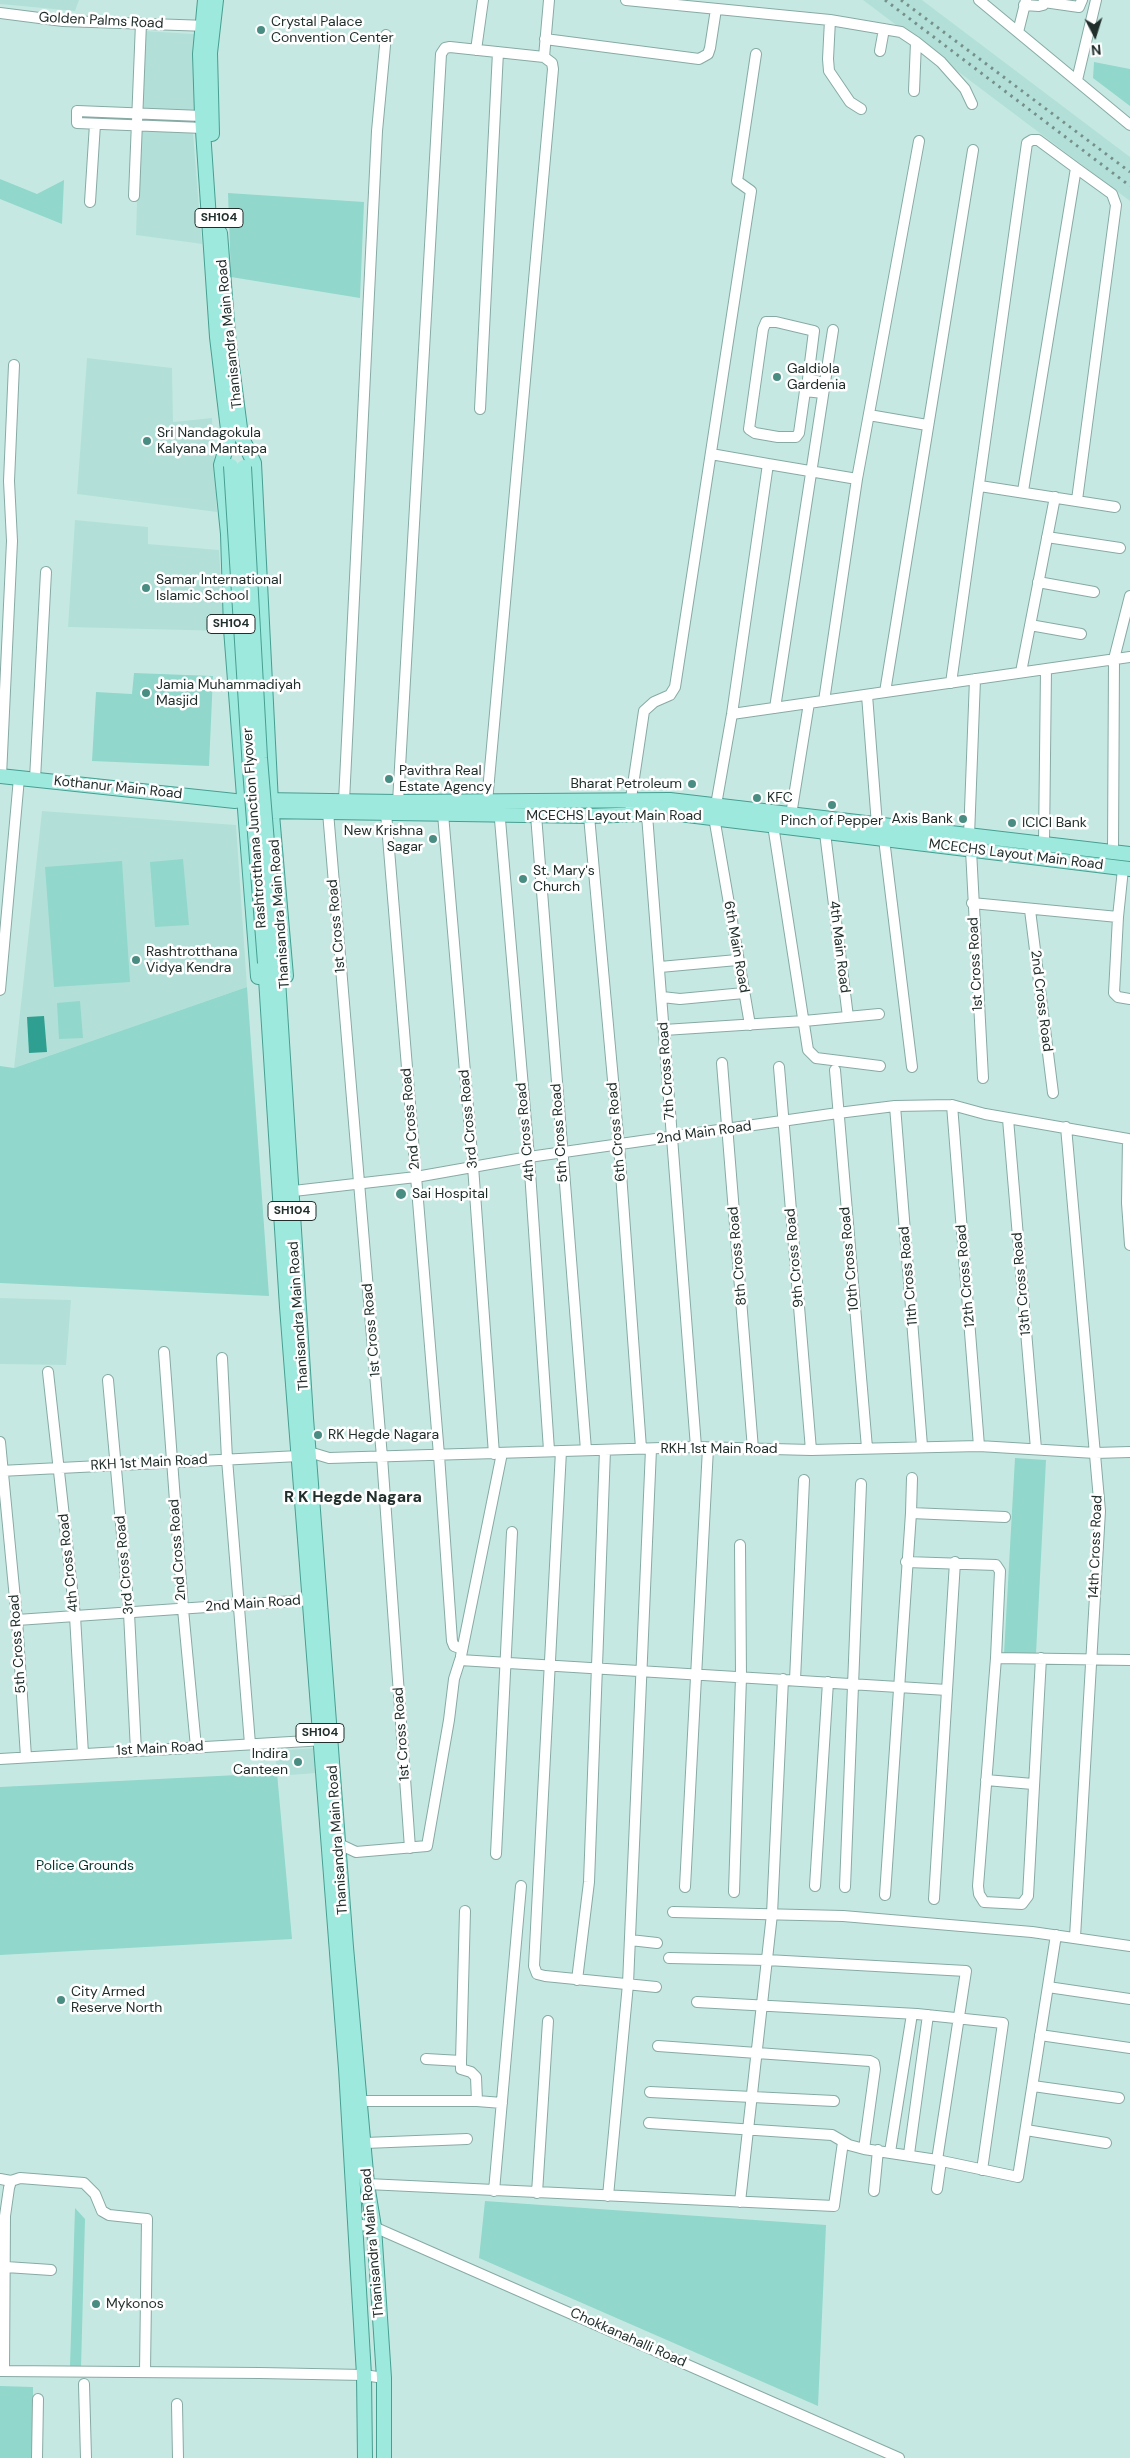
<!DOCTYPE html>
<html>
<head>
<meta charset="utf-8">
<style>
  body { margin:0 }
  #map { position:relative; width:1130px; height:2458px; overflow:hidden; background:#c5e9e2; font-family:"DM Sans",sans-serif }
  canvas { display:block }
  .north { position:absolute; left:1070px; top:10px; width:50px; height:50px; -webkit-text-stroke:4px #fff; paint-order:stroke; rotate:175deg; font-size:14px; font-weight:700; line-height:20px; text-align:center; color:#212f2c }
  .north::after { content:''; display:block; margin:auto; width:18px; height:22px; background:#212f2c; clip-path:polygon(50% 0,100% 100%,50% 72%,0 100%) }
</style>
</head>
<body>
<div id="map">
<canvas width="1130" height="2458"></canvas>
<div class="north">N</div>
</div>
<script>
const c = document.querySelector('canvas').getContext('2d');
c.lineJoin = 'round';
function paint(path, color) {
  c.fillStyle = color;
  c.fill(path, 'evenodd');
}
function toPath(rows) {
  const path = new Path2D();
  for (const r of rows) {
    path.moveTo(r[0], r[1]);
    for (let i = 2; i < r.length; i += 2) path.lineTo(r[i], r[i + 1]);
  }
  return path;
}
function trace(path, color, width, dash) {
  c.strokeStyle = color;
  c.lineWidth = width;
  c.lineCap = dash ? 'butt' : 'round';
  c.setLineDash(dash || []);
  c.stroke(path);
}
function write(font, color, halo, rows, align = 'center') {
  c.font = font + ' "DM Sans",sans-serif';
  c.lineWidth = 5;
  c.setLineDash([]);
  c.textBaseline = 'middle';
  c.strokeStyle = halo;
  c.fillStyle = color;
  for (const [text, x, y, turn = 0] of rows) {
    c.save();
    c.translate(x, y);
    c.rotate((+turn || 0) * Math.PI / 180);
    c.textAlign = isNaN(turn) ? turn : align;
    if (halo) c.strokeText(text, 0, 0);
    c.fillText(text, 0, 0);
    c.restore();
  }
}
const built = toPath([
  [0,0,79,0,75,11,0,4],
  [863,0,922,0,1130,157,1130,201],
  [144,31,194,34,194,113,143,111],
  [139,131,193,133,202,244,136,235],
  [87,358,172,368,173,422,212,418,217,512,77,494],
  [75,520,148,527,148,544,219,550,224,631,68,627],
  [42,811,236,825,247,987,14,1068],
  [0,1298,71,1300,66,1365,0,1364],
  [315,1748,317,1773,277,1776,275,1751]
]);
const green = toPath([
  [1094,62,1130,69,1130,106,1093,78],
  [0,179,37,194,64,180,62,224,0,199],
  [228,193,364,202,360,298,231,277],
  [134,673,213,676,209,766,92,761,96,692,132,694],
  [183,859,189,925,155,927,150,862],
  [122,861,130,982,54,987,45,867],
  [247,987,269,1296,0,1283,0,1066,14,1068],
  [80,1001,83,1038,59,1039,57,1003],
  [1015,1458,1046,1460,1036,1654,1004,1654],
  [277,1773,292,1939,0,1955,0,1787],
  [485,2201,826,2225,818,2406,479,2258],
  [75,2208,85,2219,81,2368,70,2367],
  [0,2386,33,2387,33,2458,0,2458]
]);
const water = toPath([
  [44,1016,47,1052,29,1053,27,1017]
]);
const minor = toPath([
  [626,0,830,20,901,32,916,42,914,91],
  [979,0,1130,125],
  [1044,2,1079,7,1082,0],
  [1024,5,1039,6,1043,5,1044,0],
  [0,13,63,21,208,26],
  [830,20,828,59,829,71,850,102,861,109],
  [1018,32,1026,0],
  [545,39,699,59,708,54,710,48,716,9],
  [916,42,941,62,965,89,972,104],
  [476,50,483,0],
  [880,51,884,29],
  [544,57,549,0],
  [1077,80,1096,0],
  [202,116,77,111,77,123,203,128],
  [1076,168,1112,194,1116,205,1077,500],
  [134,196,141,23],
  [90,202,95,124],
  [823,393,805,391,799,433,796,437,778,437,755,433,749,429,763,329,766,322,776,322,814,331,808,379,824,383],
  [480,409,498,52],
  [869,415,927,425],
  [711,454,768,464,732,714,716,805],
  [768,464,857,479],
  [980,486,1115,507],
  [1047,537,1120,548],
  [1038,582,1094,592],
  [1030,625,1081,634],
  [1021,672,1055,497],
  [951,683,1027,143,1032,140,1038,140,1076,168,1023,491],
  [885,692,973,150],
  [867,695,877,825],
  [824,701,857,479,919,141],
  [775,708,833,330],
  [732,714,1130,657],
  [1,776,12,541,9,481,14,365],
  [35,779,46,572],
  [344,801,377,131,386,35],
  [398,802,441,54,445,48,450,47,544,57,552,63,553,69,487,802],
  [630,805,644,711,654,702,670,695,675,687,751,191,737,181,756,54],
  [499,808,529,1157,549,1450],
  [328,812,382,1457,410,1848],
  [386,813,439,1455,452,1641,454,1646,462,1649],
  [443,814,473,1166,494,1454],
  [536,815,586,1450],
  [647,815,696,1447],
  [791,815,809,703],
  [589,816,619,1146,641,1448],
  [714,817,750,1025],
  [773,825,808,1050,816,1058,880,1066],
  [824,825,848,1017],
  [969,836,975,679],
  [884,839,912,1067],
  [1044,844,1046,669],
  [971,850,983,1078],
  [1113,852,1114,659,1130,596],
  [1123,869,1118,917,1114,993,1118,997,1130,999],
  [972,903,1118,917],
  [1030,910,1053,1093],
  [660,967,737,960],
  [0,990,19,778],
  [662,997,680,999,744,993],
  [664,1030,804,1021,879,1014],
  [722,1063,753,1449],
  [779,1067,811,1450],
  [835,1070,867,1448],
  [952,1105,979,1446],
  [895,1106,922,1446],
  [1008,1119,1036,1449],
  [1066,1127,1100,1511,1075,1937],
  [285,1192,416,1177,529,1157,838,1113,895,1106,952,1105,985,1114,1128,1139,1127,1203,1130,1245],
  [164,1352,183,1609,196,1747],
  [222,1358,227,1459,250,1744],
  [48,1372,75,1616,83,1754],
  [108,1380,129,1613,136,1751],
  [0,1442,17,1620,26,1757],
  [561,1451,534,1966,537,1974,545,1976,656,1987],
  [309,1452,329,1458,696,1447,811,1450,979,1446,1095,1453,1130,1452],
  [0,1471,299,1456],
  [911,1513,912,1478],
  [906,1562,996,1565,1000,1571,996,1658,978,1886,979,1894,984,1902,1022,1904,1028,1896,1041,1658],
  [17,1620,309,1600],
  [461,1656,502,1453],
  [996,1658,1130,1660],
  [795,1680,804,1480],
  [0,1759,325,1740],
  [986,1780,1033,1784],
  [339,1844,356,1852,427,1846,449,1720,454,1679,460,1660,947,1690],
  [496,1854,512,1532],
  [815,1886,828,1682],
  [685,1887,708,1448],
  [845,1887,861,1484],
  [734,1892,741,1677,740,1545],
  [885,1895,911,1513,1005,1517],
  [934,1899,955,1562],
  [673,1912,843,1916,1032,1932,1130,1946],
  [630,1940,657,1943],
  [669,1958,767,1960,966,1971,937,2160,1018,2177,1056,1935],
  [577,1980,589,1882,605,1450],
  [1048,1987,1130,1999],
  [697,2002,917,2014,1003,2023,982,2170],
  [1040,2035,1130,2048],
  [658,2046,870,2061,874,2063,875,2069,864,2149],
  [426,2059,461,2061,465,1911],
  [461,2061,461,2069,471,2072,476,2077,477,2101],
  [1033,2086,1119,2098],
  [650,2092,834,2101],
  [360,2101,477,2101,502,2103],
  [649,2123,832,2135,849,2145,864,2149,937,2160],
  [1026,2130,1106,2143],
  [365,2143,467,2139],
  [890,2152,912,2014],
  [909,2154,928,2015],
  [0,2179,11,2181],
  [367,2184,834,2206,843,2142],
  [937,2189,941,2161],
  [494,2191,521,1886],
  [874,2191,878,2150],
  [537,2193,548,2021],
  [608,2196,628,1984,651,1449],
  [740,2202,772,1914,783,1679],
  [355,2224,374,2227,899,2458],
  [6,2267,51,2270],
  [0,2371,260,2373,364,2375,384,2378],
  [4,2371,5,2216,9,2188,11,2181,20,2178,84,2183,95,2194,102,2211,109,2215,147,2219,145,2372],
  [84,2384,86,2458],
  [177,2404,178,2458],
  [37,2458,38,2399]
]);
const major = toPath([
  [205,0,200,54,202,116,217,337,229,438,221,465,228,534,231,629,258,977],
  [212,134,210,53,216,0],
  [220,233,228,335,241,436,254,463,271,803,286,976],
  [0,776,235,801],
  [262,800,398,802,670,800,1130,854],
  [264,811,589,816,671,813,1130,869],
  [265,963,287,1307,346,2069,364,2375,365,2458],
  [277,964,306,1418,346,1947,367,2184,374,2227,384,2378,384,2458]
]);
const rail = toPath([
  [885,0,1130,186],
  [901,0,1130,172]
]);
const majorBridge = toPath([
  [231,466,250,769,265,963],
  [244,467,260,758,277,964]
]);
const markers = [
  [261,30,5,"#488c82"],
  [777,377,5,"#488c82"],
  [147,441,5,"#488c82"],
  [146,588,5,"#488c82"],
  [146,693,5,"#488c82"],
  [389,779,5,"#488c82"],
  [692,784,5,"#488c82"],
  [757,798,5,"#488c82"],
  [832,805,5,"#488c82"],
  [963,819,5,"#488c82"],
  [1012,823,5,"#488c82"],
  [433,839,5,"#488c82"],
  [523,879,5,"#488c82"],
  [136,960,5,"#488c82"],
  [401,1194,6,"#488c82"],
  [318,1435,5,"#488c82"],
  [298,1762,5,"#488c82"],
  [61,2000,5,"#488c82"],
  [96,2304,5,"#488c82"]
];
const shields = [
  [219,218,48],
  [231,624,48],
  [292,1211,48],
  [320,1733,48]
];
const shieldNames = [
  ["SH104",219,218],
  ["SH104",231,624],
  ["SH104",292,1211],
  ["SH104",320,1733]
];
const streetNames = [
  ["Golden Palms Road",101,21,3],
  ["Thanisandra Main Road",230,334,-96],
  ["Kothanur Main Road",118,788,6],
  ["MCECHS Layout Main Road",614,816],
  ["Rashtrotthana Junction Flyover",255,828,-94],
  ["MCECHS Layout Main Road",1016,855,7],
  ["Thanisandra Main Road",280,914,-94],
  ["1st Cross Road",337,926,-95],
  ["6th Main Road",736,947,80],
  ["4th Main Road",839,947,83],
  ["1st Cross Road",976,964,-93],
  ["2nd Cross Road",1041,1001,83],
  ["7th Cross Road",667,1071,-94],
  ["2nd Cross Road",411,1119,-95],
  ["3rd Cross Road",469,1119,-95],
  ["4th Cross Road",526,1132,-95],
  ["6th Cross Road",617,1132,-95],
  ["5th Cross Road",560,1133,-94],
  ["2nd Main Road",704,1133,-8],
  ["8th Cross Road",738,1256,-95],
  ["9th Cross Road",795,1258,-95],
  ["10th Cross Road",850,1259,-95],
  ["11th Cross Road",909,1276,-95],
  ["12th Cross Road",966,1276,-95],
  ["13th Cross Road",1022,1284,-95],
  ["Thanisandra Main Road",299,1316,-94],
  ["1st Cross Road",372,1330,-95],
  ["RKH 1st Main Road",719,1449],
  ["RKH 1st Main Road",149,1463,-3],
  ["14th Cross Road",1096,1547,-88],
  ["2nd Cross Road",178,1550,-94],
  ["4th Cross Road",69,1563,-96],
  ["3rd Cross Road",125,1565,-95],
  ["2nd Main Road",253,1604,-4],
  ["5th Cross Road",18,1644,-94],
  ["1st Cross Road",402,1734,-94],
  ["1st Main Road",160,1749,-3],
  ["Thanisandra Main Road",338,1840,-94],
  ["Thanisandra Main Road",373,2243,-95],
  ["Chokkanahalli Road",628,2338,24]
];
const poiNames = [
  ["Crystal Palace",271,22],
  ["Convention Center",271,38],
  ["Galdiola",787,369],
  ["Gardenia",787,385],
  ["Sri Nandagokula",157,433],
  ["Kalyana Mantapa",157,449],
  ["Samar International",156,580],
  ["Islamic School",156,596],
  ["Jamia Muhammadiyah",156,685],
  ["Masjid",156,701],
  ["Pavithra Real",399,771],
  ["Estate Agency",399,787],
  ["Bharat Petroleum",682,784,"right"],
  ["KFC",767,798],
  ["Axis Bank",953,819,"right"],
  ["Pinch of Pepper",832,821,"center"],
  ["ICICI Bank",1022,823],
  ["New Krishna",423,831,"right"],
  ["Sagar",423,847,"right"],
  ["St. Mary's",533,871],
  ["Church",533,887],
  ["Rashtrotthana",146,952],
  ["Vidya Kendra",146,968],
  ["Sai Hospital",412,1194],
  ["RK Hegde Nagara",328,1435],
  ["Indira",288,1754,"right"],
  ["Canteen",288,1770,"right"],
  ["City Armed",71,1992],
  ["Reserve North",71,2008],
  ["Mykonos",106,2304]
];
const parkNames = [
  ["Police Grounds",85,1866]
];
const quarterNames = [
  ["R K Hegde Nagara",353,1498]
];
paint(built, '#b2e0d8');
paint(green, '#91d7cb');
paint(water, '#2e9f91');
trace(minor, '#87aaa4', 12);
trace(major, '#479e91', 16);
trace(minor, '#fff', 10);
trace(major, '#9de9de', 14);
trace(rail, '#768f8a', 3, [2.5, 5]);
trace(majorBridge, '#479e91', 16, []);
trace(majorBridge, '#9de9de', 14);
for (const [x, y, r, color] of markers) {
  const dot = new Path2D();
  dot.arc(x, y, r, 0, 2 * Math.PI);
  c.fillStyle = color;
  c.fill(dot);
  trace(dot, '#fff', 2);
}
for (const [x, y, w] of shields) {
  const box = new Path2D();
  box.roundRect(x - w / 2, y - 9.5, w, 19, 4);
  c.fillStyle = '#fff';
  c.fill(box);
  trace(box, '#212f2c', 1);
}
write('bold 12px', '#212f2c', null, shieldNames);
write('14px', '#212f2c', '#fff', streetNames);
write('14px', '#212f2c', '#fff', poiNames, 'left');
write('14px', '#023730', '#fff', parkNames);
write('bold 16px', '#212f2c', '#fff', quarterNames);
</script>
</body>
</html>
